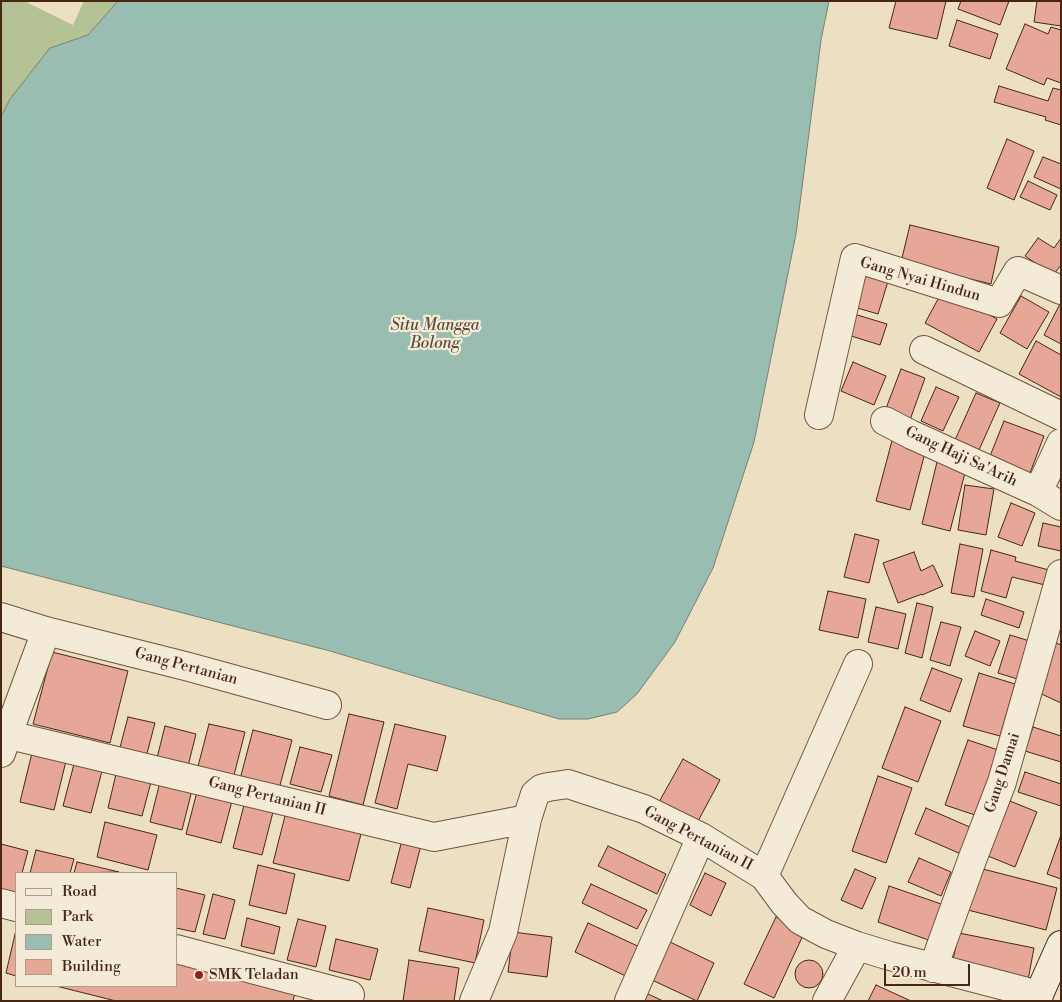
<!DOCTYPE html>
<html>
<head>
<meta charset="utf-8">
<style>
  body { margin:0 }
  #map { position:relative; width:1062px; height:1002px; overflow:hidden; background:#eddfc1; font-family:"Libre Bodoni",serif }
  canvas { display:block }
  .frame { position:absolute; inset:0; border:2px solid #472714; pointer-events:none }
  .legend { position:absolute; left:15px; top:872px; width:162px; height:115px; box-sizing:border-box; background:#f3ead7; border:1px solid #ae9c89; margin:0; padding:6px 9px; list-style:none; font-size:15px; color:#472714 }
  .legend li { display:flex; align-items:center; gap:10px; height:25px }
  .legend b { width:25px; border:1px solid #ae9c89 }
  .scale { position:absolute; left:884px; top:964px; width:86px; height:22px; box-sizing:border-box; border:2px solid #472714; border-top:0; padding-left:6px; font-size:15px; line-height:18px; white-space:nowrap; color:#472714; -webkit-text-stroke:4px #f3ead7; paint-order:stroke }
</style>
</head>
<body>
<div id="map">
<canvas width="1062" height="1002"></canvas>
<div class="frame"></div>
<ul class="legend">
<li><b style="height:6px;background:#f3ead7"></b>Road</li>
<li><b style="height:14px;background:#b5c296"></b>Park</li>
<li><b style="height:14px;background:#99bdb1"></b>Water</li>
<li><b style="height:14px;background:#e7a796"></b>Building</li>
</ul>
<div class="scale">20 m</div>
</div>
<script>
const c = document.querySelector('canvas').getContext('2d');
c.lineJoin = 'round';
function paint(path, color) {
  c.fillStyle = color;
  c.fill(path, 'evenodd');
}
function toPath(rows) {
  const path = new Path2D();
  for (const r of rows) {
    if (r.length === 3) {
      path.moveTo(r[0] + r[2], r[1]);
      path.arc(r[0], r[1], r[2], 0, 2 * Math.PI);
      continue;
    }
    path.moveTo(r[0], r[1]);
    for (let i = 2; i < r.length; i += 2) path.lineTo(r[i], r[i + 1]);
  }
  return path;
}
function trace(path, color, width, dash) {
  c.strokeStyle = color;
  c.lineWidth = width;
  c.lineCap = dash ? 'butt' : 'round';
  c.setLineDash(dash || []);
  c.stroke(path);
}
function write(font, color, halo, rows, align = 'center') {
  c.font = font + ' "Libre Bodoni",serif';
  c.lineWidth = 4.5;
  c.setLineDash([]);
  c.textBaseline = 'middle';
  c.strokeStyle = halo;
  c.fillStyle = color;
  for (const [text, x, y, turn = 0] of rows) {
    c.save();
    c.translate(x, y);
    c.rotate((+turn || 0) * Math.PI / 180);
    c.textAlign = isNaN(turn) ? turn : align;
    if (halo) c.strokeText(text, 0, 0);
    c.fillText(text, 0, 0);
    c.restore();
  }
}
const green = toPath([
  [1,1,24,1,73,25,84,1,118,1,88,35,50,48,10,99,1,117]
]);
const water = toPath([
  [118,1,829,1,821,40,796,234,754,442,713,568,675,642,637,694,617,712,588,719,559,719,330,651,1,566,1,117,10,99,50,48,88,35,118,1]
]);
const building = toPath([
  [896,1,946,1,937,39,889,28,896,1],
  [961,1,1009,1,1000,25,958,9,961,1],
  [1037,1,1061,1,1061,26,1034,22,1037,1],
  [957,20,998,34,990,59,949,46,957,20],
  [1025,24,1048,34,1051,27,1061,30,1061,83,1047,78,1044,85,1006,69,1025,24],
  [999,86,1048,101,1053,88,1061,90,1061,125,1045,120,1046,117,994,102,999,86],
  [1007,139,1034,151,1014,200,987,188,1007,139],
  [1043,157,1061,164,1061,189,1034,177,1043,157],
  [1028,181,1057,195,1050,210,1020,197,1028,181],
  [910,225,999,247,991,284,901,262,910,225],
  [1038,238,1054,248,1061,238,1061,265,1053,275,1025,256,1038,238],
  [864,272,889,278,878,314,854,307,864,272],
  [943,290,997,319,979,352,925,323,943,290],
  [1021,296,1049,312,1027,349,1000,333,1021,296],
  [1061,302,1061,344,1044,335,1061,302],
  [854,314,887,324,880,345,848,335,854,314],
  [1036,341,1061,355,1061,397,1019,374,1036,341],
  [853,362,886,376,874,405,841,391,853,362],
  [901,369,925,378,910,420,885,411,901,369],
  [936,387,959,397,943,431,921,421,936,387],
  [976,393,1000,403,979,450,955,440,976,393],
  [1004,421,1044,436,1027,481,986,466,1004,421],
  [893,437,927,445,910,510,876,501,893,437],
  [937,462,966,469,950,531,922,524,937,462],
  [965,485,994,489,986,535,958,530,965,485],
  [1011,503,1035,513,1022,546,998,537,1011,503],
  [1043,523,1061,527,1061,551,1038,546,1043,523],
  [855,534,879,540,869,583,844,577,855,534],
  [960,544,983,549,974,597,951,593,960,544],
  [991,550,1016,557,1015,561,1049,570,1045,585,1012,577,1006,598,981,591,991,550],
  [914,552,921,571,933,565,943,586,922,595,922,594,898,603,883,563,914,552],
  [828,591,866,599,858,638,819,630,828,591],
  [986,599,1024,612,1019,628,981,615,986,599],
  [917,603,933,607,922,658,905,653,917,603],
  [876,607,906,614,898,649,868,642,876,607],
  [941,622,961,627,950,666,930,660,941,622],
  [975,631,1000,641,990,666,965,656,975,631],
  [1010,635,1036,643,1024,681,998,673,1010,635],
  [1056,643,1061,645,1061,703,1035,691,1056,643],
  [52,652,128,671,110,743,33,724,52,652],
  [932,668,962,679,950,712,920,700,932,668],
  [979,673,1015,684,1000,736,963,726,979,673],
  [905,707,941,721,918,782,882,768,905,707],
  [349,714,384,722,363,805,329,796,349,714],
  [128,717,155,723,145,761,118,755,128,717],
  [209,724,245,732,232,783,196,774,209,724],
  [395,724,446,736,437,771,408,764,397,809,375,803,395,724],
  [165,726,196,734,187,770,156,762,165,726],
  [1033,727,1061,736,1061,762,1025,751,1033,727],
  [253,730,292,740,278,793,239,783,253,730],
  [968,740,1001,751,978,816,945,805,968,740],
  [300,747,332,755,321,792,290,784,300,747],
  [32,753,66,761,54,810,20,802,32,753],
  [683,759,720,780,697,823,659,802,683,759],
  [74,764,102,771,91,813,63,806,74,764],
  [1025,772,1061,784,1061,806,1018,792,1025,772],
  [116,774,151,782,142,816,108,808,116,774],
  [878,776,912,788,886,863,852,851,878,776],
  [161,778,193,786,182,830,150,822,161,778],
  [198,788,233,797,221,843,186,834,198,788],
  [1005,799,1037,812,1015,867,983,854,1005,799],
  [245,801,274,808,262,855,233,848,245,801],
  [926,808,972,828,961,854,915,834,926,808],
  [286,812,362,830,349,881,273,863,286,812],
  [105,822,157,835,148,870,97,857,105,822],
  [1061,835,1061,879,1047,874,1061,835],
  [402,840,421,845,410,888,391,883,402,840],
  [1,844,28,851,22,873,16,873,16,893,1,890,1,844],
  [608,846,666,874,657,894,598,866,608,846],
  [36,850,74,859,70,873,30,873,36,850],
  [919,858,951,872,941,896,908,882,919,858],
  [77,862,119,872,74,873,77,862],
  [258,865,295,874,286,914,249,905,258,865],
  [975,867,1057,888,1046,930,964,909,975,867],
  [855,869,876,878,862,909,841,900,855,869],
  [705,873,726,883,711,916,690,905,705,873],
  [591,884,647,910,637,929,582,903,591,884],
  [889,886,947,906,934,942,878,922,889,886],
  [176,888,205,895,195,932,176,928,176,888],
  [213,894,235,900,225,939,203,934,213,894],
  [428,908,484,920,475,963,419,951,428,908],
  [776,917,805,931,774,998,744,984,776,917],
  [247,918,280,927,274,954,241,946,247,918],
  [298,919,326,926,316,967,287,960,298,919],
  [588,923,644,949,630,978,575,952,588,923],
  [16,930,16,976,6,973,16,930],
  [513,932,552,937,547,977,508,972,513,932],
  [959,933,1034,948,1028,980,952,964,959,933],
  [336,939,378,949,370,980,329,970,336,939],
  [670,942,714,963,697,1001,652,980,670,942],
  [409,960,459,968,454,1001,403,1001,409,960],
  [809,974,14],
  [176,963,295,993,293,1001,116,1001,56,986,176,986,176,963],
  [876,985,911,1001,868,1001,876,985],
  [644,992,663,1001,639,1001,644,992]
]);
const street = toPath([
  [924,350,1061,416],
  [819,415,855,258,999,303,1018,271,1061,290],
  [885,421,912,435,1038,492],
  [1061,443,1038,492,1061,506],
  [1,617,46,631,189,667,327,705],
  [9,735,434,837,527,819],
  [1,753,46,631],
  [764,876,858,664],
  [1,903,16,907],
  [176,949,350,995],
  [933,968,972,860,1002,782,1061,574],
  [474,1001,503,932,527,819,535,794,541,789,548,787,568,784,644,809,701,837,764,876,784,903,800,920,826,934,857,946,890,956,1039,995],
  [629,1001,701,837],
  [827,1001,857,946]
]);
const secondary = toPath([
  [1036,1001,1061,945]
]);
const markers = [
  [199,975,5,"#8f2418"]
];
const streetNames = [
  ["Gang Nyai Hindun",920,280,16],
  ["Gang Haji Sa'Arih",961,457,25],
  ["Gang Pertanian",186,667,15],
  ["Gang Damai",1003,773,-72],
  ["Gang Pertanian II",267,797,14],
  ["Gang Pertanian II",698,839,28]
];
const poiNames = [
  ["SMK Teladan",209,975]
];
const waterNames = [
  ["Situ Mangga",435,326],
  ["Bolong",435,344]
];
paint(green, '#b5c296');
paint(water, '#99bdb1');
trace(water, '#788172', 1);
paint(building, '#e7a796');
trace(building, '#472714', 1);
trace(street, '#70553f', 30);
trace(secondary, '#472714', 30);
trace(street, '#f3ead7', 28);
trace(secondary, '#f3ead7', 28);
for (const [x, y, r, color] of markers) {
  const dot = new Path2D();
  dot.arc(x, y, r, 0, 2 * Math.PI);
  c.fillStyle = color;
  c.fill(dot);
  trace(dot, '#f3ead7', 2);
}
write('15px', '#472714', '#f3ead7', streetNames);
write('15px', '#472714', '#f3ead7', poiNames, 'left');
write('italic 16px', '#5c4c3b', '#f3ead7', waterNames);
</script>
</body>
</html>
